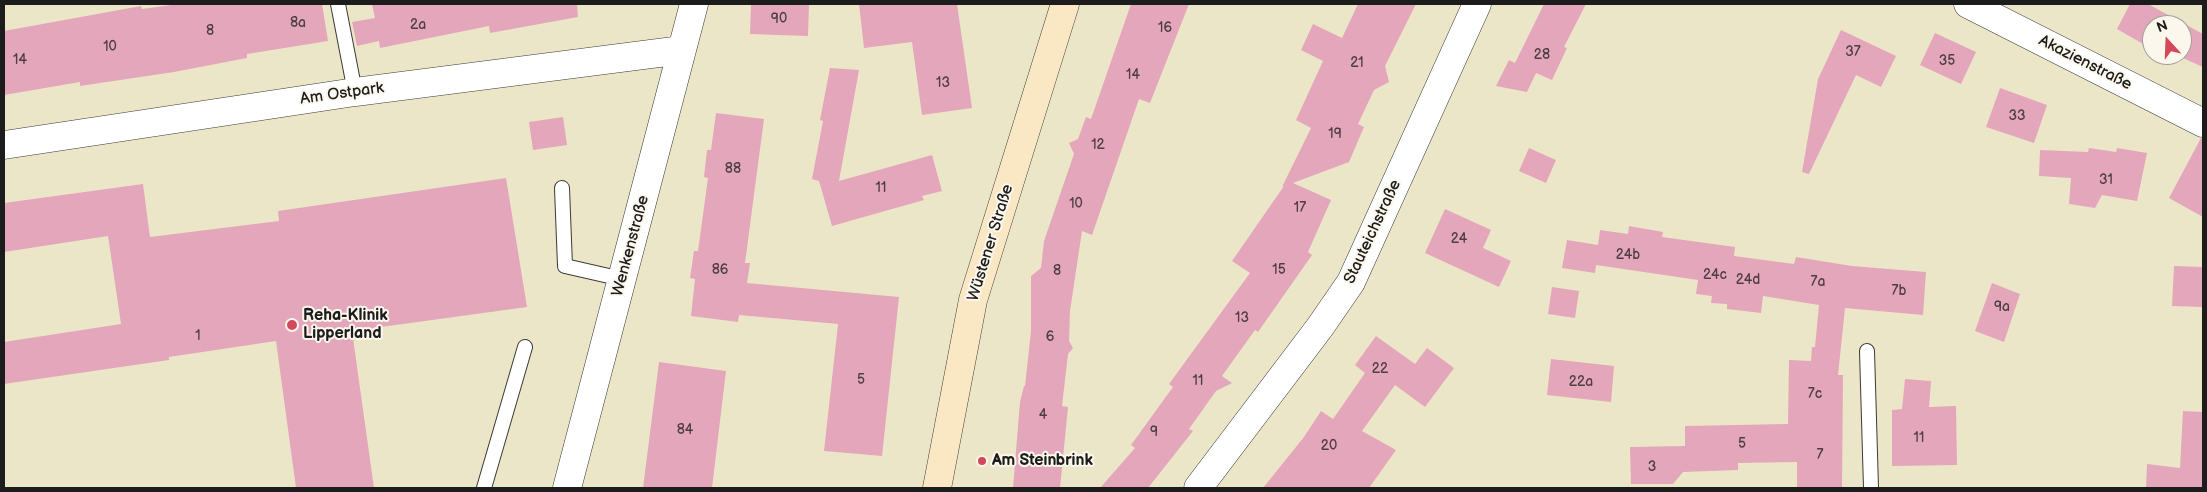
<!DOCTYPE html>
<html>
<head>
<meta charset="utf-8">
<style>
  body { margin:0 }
  #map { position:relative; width:2207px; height:492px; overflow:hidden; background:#ece6c9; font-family:"Balsamiq Sans",sans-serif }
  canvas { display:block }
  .frame { position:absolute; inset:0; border:5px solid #1c1c1c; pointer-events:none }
  .north { position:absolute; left:2142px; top:15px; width:50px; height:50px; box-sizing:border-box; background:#fbf7ec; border:1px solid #a29f99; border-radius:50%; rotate:340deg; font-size:14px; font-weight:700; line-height:20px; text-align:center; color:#1c1c1c }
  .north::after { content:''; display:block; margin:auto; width:18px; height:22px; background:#d1495b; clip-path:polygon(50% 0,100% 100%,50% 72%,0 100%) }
</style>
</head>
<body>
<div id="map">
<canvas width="2207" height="492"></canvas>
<div class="frame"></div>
<div class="north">N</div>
</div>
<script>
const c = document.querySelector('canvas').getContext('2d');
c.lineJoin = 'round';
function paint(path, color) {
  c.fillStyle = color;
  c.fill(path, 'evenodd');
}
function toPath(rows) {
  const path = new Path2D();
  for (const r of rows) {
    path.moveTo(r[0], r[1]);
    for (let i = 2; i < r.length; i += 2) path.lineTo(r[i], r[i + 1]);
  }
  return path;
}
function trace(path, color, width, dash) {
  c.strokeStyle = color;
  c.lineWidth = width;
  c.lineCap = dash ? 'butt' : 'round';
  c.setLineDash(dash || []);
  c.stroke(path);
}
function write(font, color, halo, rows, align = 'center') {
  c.font = font + ' "Balsamiq Sans",sans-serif';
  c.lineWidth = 4;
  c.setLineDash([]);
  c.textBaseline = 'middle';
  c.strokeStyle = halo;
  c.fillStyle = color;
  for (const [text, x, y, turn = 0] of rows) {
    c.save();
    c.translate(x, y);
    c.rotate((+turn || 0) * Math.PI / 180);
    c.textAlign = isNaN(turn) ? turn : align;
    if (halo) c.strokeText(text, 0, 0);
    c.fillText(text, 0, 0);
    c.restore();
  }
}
const building = toPath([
  [179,4,322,4,328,41,247,54,247,58,174,72,80,86,80,82,4,95,4,31,141,6,142,9],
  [372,4,577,4,578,17,490,33,489,26,380,48,379,41,357,46,352,22,375,18],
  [751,4,809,4,808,36,750,34],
  [859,4,957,4,972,108,922,115,912,42,864,48],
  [1131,4,1189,4,1150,103,1139,99,1092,235,1082,231,1070,311,1069,341,1073,348,1068,354,1062,406,1068,407,1060,488,1013,488,1020,402,1024,386,1025,386,1031,331,1031,276,1041,268,1044,241,1074,154,1069,143,1078,139,1086,117,1091,119],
  [1358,4,1416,4,1385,66,1389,82,1374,90,1358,124,1364,127,1349,162,1293,183,1331,200,1308,252,1312,255,1258,332,1255,330,1222,376,1232,383,1216,391,1189,429,1193,431,1148,488,1100,488,1135,448,1131,445,1173,387,1169,384,1250,273,1232,261,1284,186,1282,187,1311,128,1296,120,1323,61,1301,50,1313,24,1342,38],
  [1544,4,1586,4,1564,47,1567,48,1552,80,1536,73,1527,92,1496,86,1509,60,1515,63],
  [2130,4,2148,4,2203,34,2203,67,2176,55,2182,55,2182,25,2152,25,2152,49,2117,29],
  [1841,30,1896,56,1881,87,1856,75,1809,174,1802,172,1818,79],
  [1935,33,1976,52,1961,84,1920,65],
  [830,68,859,70,839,181,932,155,942,191,922,196,924,200,832,226,819,181,812,179,823,121,820,120],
  [2000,88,2047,105,2034,143,1986,127],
  [716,113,764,119,745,263,750,263,747,283,899,297,882,456,824,451,838,324,739,315,738,322,691,316,695,279,690,278,694,251,698,251,708,178,704,177,707,150,711,150],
  [563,117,567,145,533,150,529,122],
  [2201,138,2203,139,2203,217,2169,198],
  [1529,148,1556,160,1546,183,1519,171],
  [2089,148,2116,152,2117,148,2147,153,2137,201,2102,195,2095,208,2069,204,2071,178,2039,176,2040,150,2088,152],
  [506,178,527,307,352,331,374,488,296,488,276,341,169,357,169,360,4,384,4,342,121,324,108,236,4,252,4,203,143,184,150,237,279,221,278,211],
  [1445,209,1491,230,1483,248,1511,261,1499,287,1425,253],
  [1629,226,1663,232,1662,237,1735,247,1734,256,1794,264,1796,257,1852,266,1926,272,1923,315,1845,308,1838,375,1843,375,1842,487,1797,487,1797,462,1738,463,1738,470,1683,472,1673,484,1631,484,1630,447,1685,446,1685,426,1788,424,1789,360,1811,361,1812,347,1815,347,1819,305,1763,296,1761,313,1727,309,1727,304,1711,303,1712,296,1696,294,1698,280,1596,265,1595,273,1562,268,1567,240,1598,245,1600,230,1628,234],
  [2174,266,2203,267,2203,307,2172,306],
  [1992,283,2020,294,2004,342,1975,331],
  [1552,287,1579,291,1575,318,1548,314],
  [1376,336,1415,364,1427,348,1454,368,1425,407,1395,385,1362,431,1396,450,1369,488,1263,488,1304,437,1321,411,1333,419,1365,373,1355,365],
  [1551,359,1614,366,1611,402,1547,395],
  [659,362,726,371,712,488,643,488],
  [1905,379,1931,381,1929,407,1956,406,1957,465,1892,466,1892,410,1902,409],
  [2183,411,2203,412,2203,488,2146,488,2147,464,2180,468]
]);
const lane = toPath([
  [338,4,355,92],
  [562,188,565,266,622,279],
  [1867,351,1871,488],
  [484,488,525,347]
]);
const street = toPath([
  [1968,4,2203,123],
  [4,145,355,92,682,50],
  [567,488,694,4],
  [1198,488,1320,327,1351,282,1477,4]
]);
const secondary = toPath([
  [937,488,973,300,1065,4]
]);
const markers = [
  [292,325,6,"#d1495b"],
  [982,461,5,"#d1495b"]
];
const numberNames = [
  ["90",779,19],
  ["8a",298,23],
  ["2a",418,25],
  ["16",1165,28],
  ["8",210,31],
  ["10",110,47],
  ["37",1853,52],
  ["28",1542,55],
  ["14",20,60],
  ["35",1947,61],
  ["21",1357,63],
  ["14",1133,75],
  ["13",943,83],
  ["33",2017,116],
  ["19",1335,134],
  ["12",1098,145],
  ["88",733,169],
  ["31",2106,180],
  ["11",881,188],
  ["10",1076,204],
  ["17",1300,208],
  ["24",1459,239],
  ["24b",1628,255],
  ["86",720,270],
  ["15",1279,270],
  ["8",1057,271],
  ["24c",1715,275],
  ["24d",1748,280],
  ["7a",1818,282],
  ["7b",1899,291],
  ["9a",2002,307],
  ["13",1242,318],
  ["1",198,336],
  ["6",1050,337],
  ["22",1380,369],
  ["5",861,380],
  ["11",1198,381],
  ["22a",1581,382],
  ["7c",1815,394],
  ["4",1043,415],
  ["84",685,430],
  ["9",1154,432],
  ["11",1919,438],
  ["5",1742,444],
  ["20",1329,446],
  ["7",1820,455],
  ["3",1652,467]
];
const streetNames = [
  ["Akazienstraße",2085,63,27],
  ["Am Ostpark",342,94,-8],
  ["Stauteichstraße",1373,232,-65],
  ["Wüstener Straße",991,243,-73],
  ["Wenkenstraße",631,246,-75]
];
const poiNames = [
  ["Reha-Klinik",303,316],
  ["Lipperland",303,334],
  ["Am Steinbrink",992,461]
];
paint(building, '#e4a6bb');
trace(lane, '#3b3a36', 16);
trace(street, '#3b3a36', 29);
trace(secondary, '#3b3a36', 29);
trace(lane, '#fff', 14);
trace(street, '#fff', 28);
trace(secondary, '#fae7c3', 28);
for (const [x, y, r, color] of markers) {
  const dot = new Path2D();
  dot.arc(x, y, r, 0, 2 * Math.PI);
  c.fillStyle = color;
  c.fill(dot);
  trace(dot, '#fbf7ec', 2);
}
write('14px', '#4e3e44', null, numberNames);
write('16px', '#1c1c1c', '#fbf7ec', streetNames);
write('bold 16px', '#1c1c1c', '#fbf7ec', poiNames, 'left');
</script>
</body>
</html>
